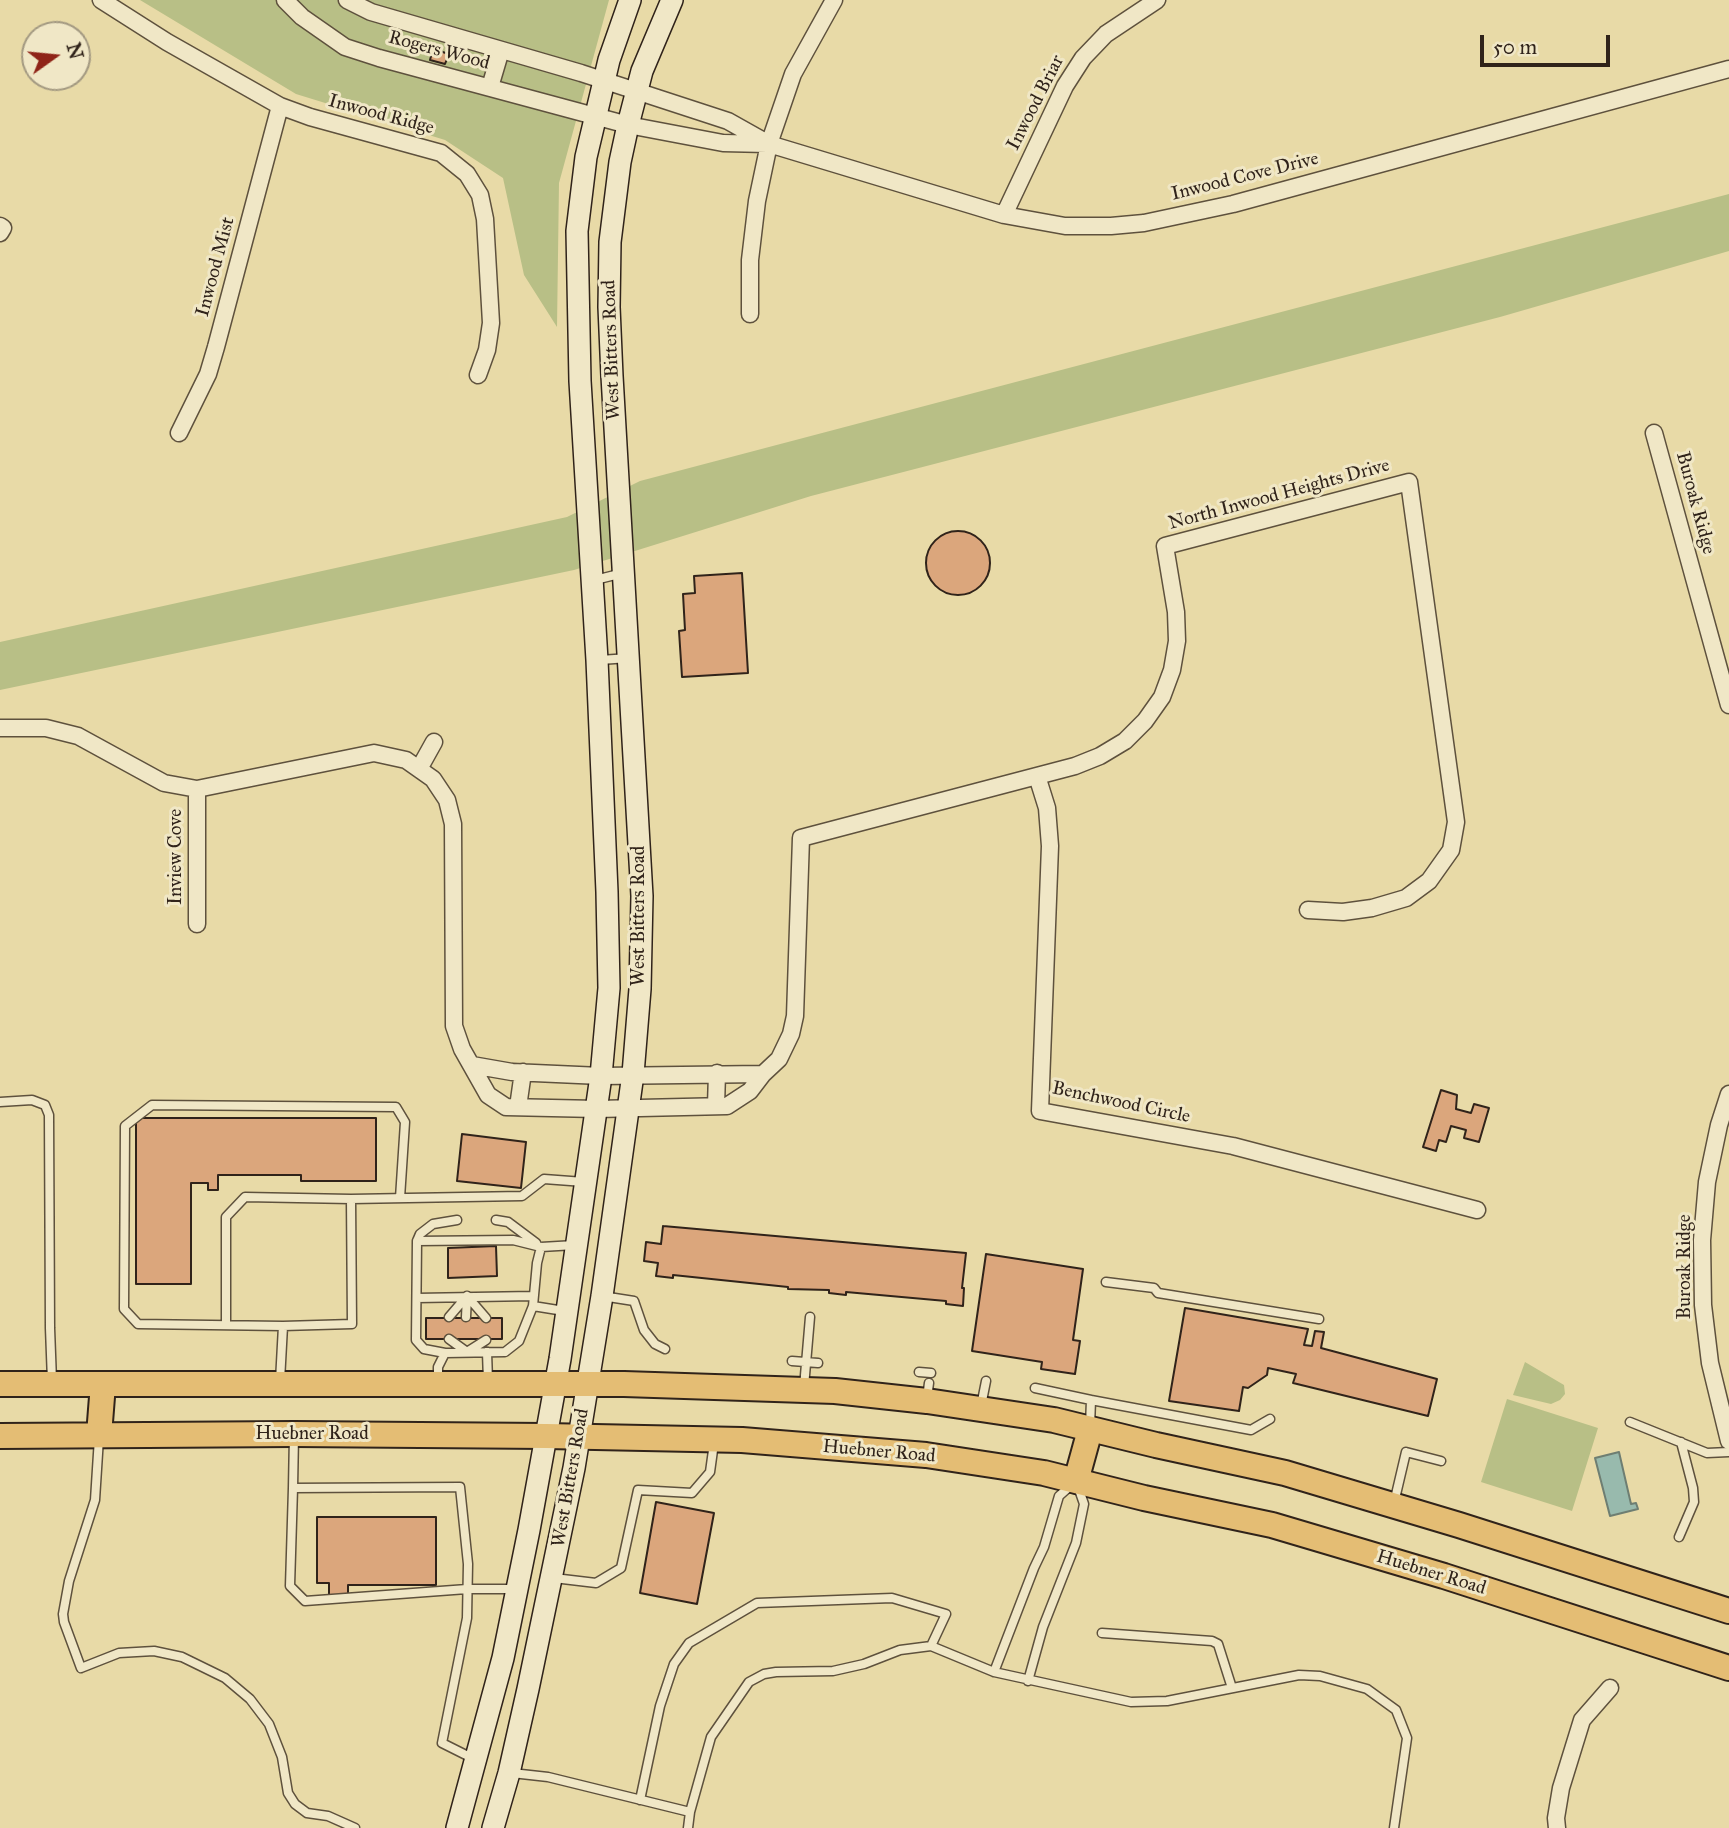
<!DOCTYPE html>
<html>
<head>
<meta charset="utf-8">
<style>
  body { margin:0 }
  #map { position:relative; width:1729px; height:1828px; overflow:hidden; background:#e8daa7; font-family:"IM FELL Great Primer",serif }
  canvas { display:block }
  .north { position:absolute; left:21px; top:21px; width:70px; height:70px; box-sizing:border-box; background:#f0e7c6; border:2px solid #a39981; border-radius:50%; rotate:75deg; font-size:19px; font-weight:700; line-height:28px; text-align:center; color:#30231a }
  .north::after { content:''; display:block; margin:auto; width:24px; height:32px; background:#8f2418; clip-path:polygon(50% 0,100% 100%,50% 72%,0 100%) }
  .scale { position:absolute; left:1480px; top:35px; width:130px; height:32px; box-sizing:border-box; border:4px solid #30231a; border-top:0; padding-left:9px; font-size:21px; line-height:24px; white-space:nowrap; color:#30231a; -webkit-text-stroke:5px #f0e7c6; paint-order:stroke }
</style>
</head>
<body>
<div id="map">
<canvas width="1729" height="1828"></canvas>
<div class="north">N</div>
<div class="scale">50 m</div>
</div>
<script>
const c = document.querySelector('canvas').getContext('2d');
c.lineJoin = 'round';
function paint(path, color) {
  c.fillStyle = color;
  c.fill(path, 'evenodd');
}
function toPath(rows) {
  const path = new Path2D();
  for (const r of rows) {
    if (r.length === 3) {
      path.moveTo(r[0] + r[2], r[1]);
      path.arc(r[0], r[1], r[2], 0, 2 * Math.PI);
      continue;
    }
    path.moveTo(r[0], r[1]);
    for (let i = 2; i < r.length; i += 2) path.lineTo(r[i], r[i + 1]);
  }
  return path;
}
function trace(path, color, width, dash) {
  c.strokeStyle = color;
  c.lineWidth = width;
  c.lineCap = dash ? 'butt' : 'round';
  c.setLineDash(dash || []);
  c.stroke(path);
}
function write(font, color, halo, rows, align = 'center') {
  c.font = font + ' "IM FELL Great Primer",serif';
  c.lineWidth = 6;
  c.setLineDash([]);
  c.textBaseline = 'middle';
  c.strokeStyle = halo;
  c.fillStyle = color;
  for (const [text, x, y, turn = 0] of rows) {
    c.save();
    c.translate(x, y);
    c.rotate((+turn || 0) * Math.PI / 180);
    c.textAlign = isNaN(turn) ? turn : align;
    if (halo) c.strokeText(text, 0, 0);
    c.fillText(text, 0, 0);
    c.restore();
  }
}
const green = toPath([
  [140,0,609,0,559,183,557,327,524,275,503,178,445,140,296,94],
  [1729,194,1729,251,1500,317,811,496,574,570,0,690,0,642,567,517,640,481],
  [1525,1362,1564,1385,1565,1394,1560,1400,1551,1404,1513,1395],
  [1507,1399,1598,1428,1572,1511,1481,1482]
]);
const water = toPath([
  [1619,1452,1631,1504,1636,1503,1638,1509,1610,1516,1595,1458,1619,1452]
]);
const building = toPath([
  [433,49,449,54,445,64,430,60,433,49],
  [958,563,32],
  [742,573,748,673,682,677,679,631,685,630,683,594,695,593,694,576,742,573],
  [1441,1090,1457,1095,1456,1109,1471,1113,1474,1104,1489,1108,1479,1142,1464,1138,1466,1130,1451,1126,1446,1142,1439,1140,1436,1151,1423,1147,1441,1090],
  [136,1118,376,1118,376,1181,301,1181,301,1175,218,1175,218,1190,208,1190,208,1183,191,1183,191,1284,136,1284,136,1118],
  [462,1134,526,1142,521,1188,457,1181,462,1134],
  [663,1226,966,1253,962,1288,964,1288,963,1306,946,1304,946,1301,846,1292,846,1295,829,1293,829,1290,788,1289,788,1287,673,1275,673,1278,656,1276,658,1263,644,1261,646,1242,661,1244,663,1226],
  [496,1246,497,1276,448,1278,448,1248,496,1246],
  [986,1254,1083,1269,1073,1340,1080,1341,1075,1374,1041,1369,1042,1362,972,1351,986,1254],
  [1185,1308,1308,1329,1304,1345,1312,1346,1315,1331,1324,1332,1321,1348,1437,1379,1428,1416,1293,1383,1296,1374,1268,1368,1267,1375,1248,1388,1243,1387,1239,1411,1169,1401,1185,1308],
  [426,1318,502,1318,502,1339,426,1339,426,1318],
  [656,1502,714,1513,697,1604,640,1593,656,1502],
  [317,1517,436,1517,436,1585,348,1585,348,1597,329,1597,329,1583,317,1583,317,1517]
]);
const lane = toPath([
  [595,580,623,573],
  [600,660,629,658],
  [0,1102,32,1100,45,1105,49,1115,50,1328,52,1381],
  [351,1199,352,1324,283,1326,138,1324,124,1309,125,1126,152,1105,396,1107,405,1122,400,1198],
  [496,1220,508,1222,536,1243],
  [417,1241,513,1240,541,1247],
  [1106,1282,1154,1288,1158,1293,1319,1319],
  [467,1296,486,1318],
  [602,1296,634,1301,644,1330,655,1344,665,1349],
  [417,1298,533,1296],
  [533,1306,564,1311],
  [449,1317,467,1296],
  [466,1317,467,1296],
  [226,1324,226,1217,245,1197,351,1199,522,1196,544,1179,584,1182],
  [449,1339,467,1352],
  [467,1352,486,1340],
  [487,1352,488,1381],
  [445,1353,424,1349,416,1340,417,1241,420,1234,433,1224,457,1220],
  [792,1361,818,1363],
  [919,1372,931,1373],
  [280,1381,283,1326],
  [438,1381,438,1367,445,1353,505,1352,519,1341,533,1306,537,1263,541,1247,575,1245],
  [804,1387,810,1317],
  [1035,1388,1091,1400],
  [927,1398,929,1383],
  [981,1406,986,1381],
  [1630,1422,1707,1453,1729,1452],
  [1090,1426,1091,1400,1251,1430,1270,1419],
  [294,1435,293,1488,460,1487,468,1564,467,1618,442,1743,474,1759],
  [99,1438,95,1500,69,1581,63,1614,64,1622,81,1668,119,1653,154,1651,182,1657,225,1678,250,1699,269,1724,282,1757,288,1793,295,1804,307,1813,328,1816,355,1828],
  [293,1488,290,1586,305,1601,467,1589,516,1589],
  [1394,1503,1406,1452,1441,1461],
  [1679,1537,1694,1502,1693,1488,1681,1442],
  [554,1578,596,1583,621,1568,638,1490,692,1493,710,1472,714,1443],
  [1102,1633,1212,1641,1218,1644,1232,1688],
  [994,1672,1034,1568,1044,1547,1059,1496,1076,1481,1084,1504,1076,1543,1043,1627,1028,1681],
  [512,1773,548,1777,690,1812],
  [640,1800,660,1706,674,1664,689,1643,757,1603,892,1598,946,1614,931,1646],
  [688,1828,690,1812,711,1737,749,1682,764,1674,776,1672,833,1671,864,1664,900,1650,931,1646,994,1672,1131,1702,1167,1701,1299,1675,1320,1676,1367,1689,1396,1710,1407,1738,1394,1828]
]);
const street = toPath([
  [101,0,167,42,280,106,310,117,441,153,467,174,480,195,485,219,491,323,487,350,478,375],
  [285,0,302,17,345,47,379,58,628,125,723,143,767,144],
  [347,0,371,12,581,73,728,121,769,144,1004,215,1065,226,1111,226,1144,223,1233,204,1729,69],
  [490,87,501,50],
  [1004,215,1065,86,1083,58,1106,34,1157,0],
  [0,226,3,228,0,233],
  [750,314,750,260,757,201,769,144,793,74,834,0],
  [179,433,208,374,216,347,280,106],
  [1654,433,1729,705],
  [0,728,46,728,78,736,164,783,197,789,374,753,406,760,433,779,447,800,453,824,454,1026,462,1049,488,1095,506,1107,597,1109,727,1106,750,1091,763,1074,779,1059,791,1034,795,1016,801,838,1075,766,1100,756,1125,741,1145,721,1162,697,1172,670,1177,641,1176,612,1165,546,1409,482,1456,822,1451,850,1429,881,1406,898,1372,908,1343,912,1308,910],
  [419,769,434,742],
  [1037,776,1047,808,1050,846,1040,1111,1233,1146,1477,1210],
  [197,924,197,789],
  [472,1065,512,1072,601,1076,763,1074],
  [1729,1094,1719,1125,1707,1182,1702,1240,1703,1305,1710,1363,1729,1441],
  [716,1106,717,1073],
  [518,1107,523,1072],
  [1557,1828,1556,1818,1561,1788,1582,1720,1610,1688]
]);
const secondary = toPath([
  [457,1828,503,1658,529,1530,560,1359,601,1076,609,988,607,892,597,660,580,381,577,231,586,157,609,60,630,0],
  [493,1828,509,1773,528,1689,574,1468,602,1296,633,1074,640,989,642,896,612,376,609,307,610,242,620,162,628,125,642,71,672,0]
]);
const primary = toPath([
  [0,1384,624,1384,835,1391,927,1401,1054,1420,1156,1445,1285,1473,1459,1525,1729,1611],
  [99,1435,103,1384],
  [0,1436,294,1434,546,1436,742,1440,926,1455,1044,1473,1144,1498,1272,1525,1444,1576,1729,1668],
  [1076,1481,1090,1430]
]);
const streetNames = [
  ["Rogers Wood",439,51,15],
  ["Inwood Briar",1036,103,-63],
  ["Inwood Ridge",381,115,15],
  ["Inwood Cove Drive",1245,177,-14],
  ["Inwood Mist",216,267,-75],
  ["West Bitters Road",612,350,-92],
  ["North Inwood Heights Drive",1279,495,-15],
  ["Buroak Ridge",1695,503,75],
  ["Inview Cove",176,857,-90],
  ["West Bitters Road",639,916,-90],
  ["Benchwood Circle",1121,1103,12],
  ["Buroak Ridge",1685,1267,-90],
  ["Huebner Road",312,1434],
  ["Huebner Road",879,1452,5],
  ["West Bitters Road",571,1478,-80],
  ["Huebner Road",1431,1573,17]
];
paint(green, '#b8bf86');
paint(water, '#98baad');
trace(water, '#6e7e72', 2);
paint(building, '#dba67c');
trace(building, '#30231a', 2);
trace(lane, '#5e513d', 11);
trace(street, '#5e513d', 19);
trace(secondary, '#30231a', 24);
trace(primary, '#30231a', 28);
trace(lane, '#f0e7c6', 8);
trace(street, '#f0e7c6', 16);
trace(secondary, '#f0e7c6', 21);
trace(primary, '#e4bd74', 24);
write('19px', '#30231a', '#f0e7c6', streetNames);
</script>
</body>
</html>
